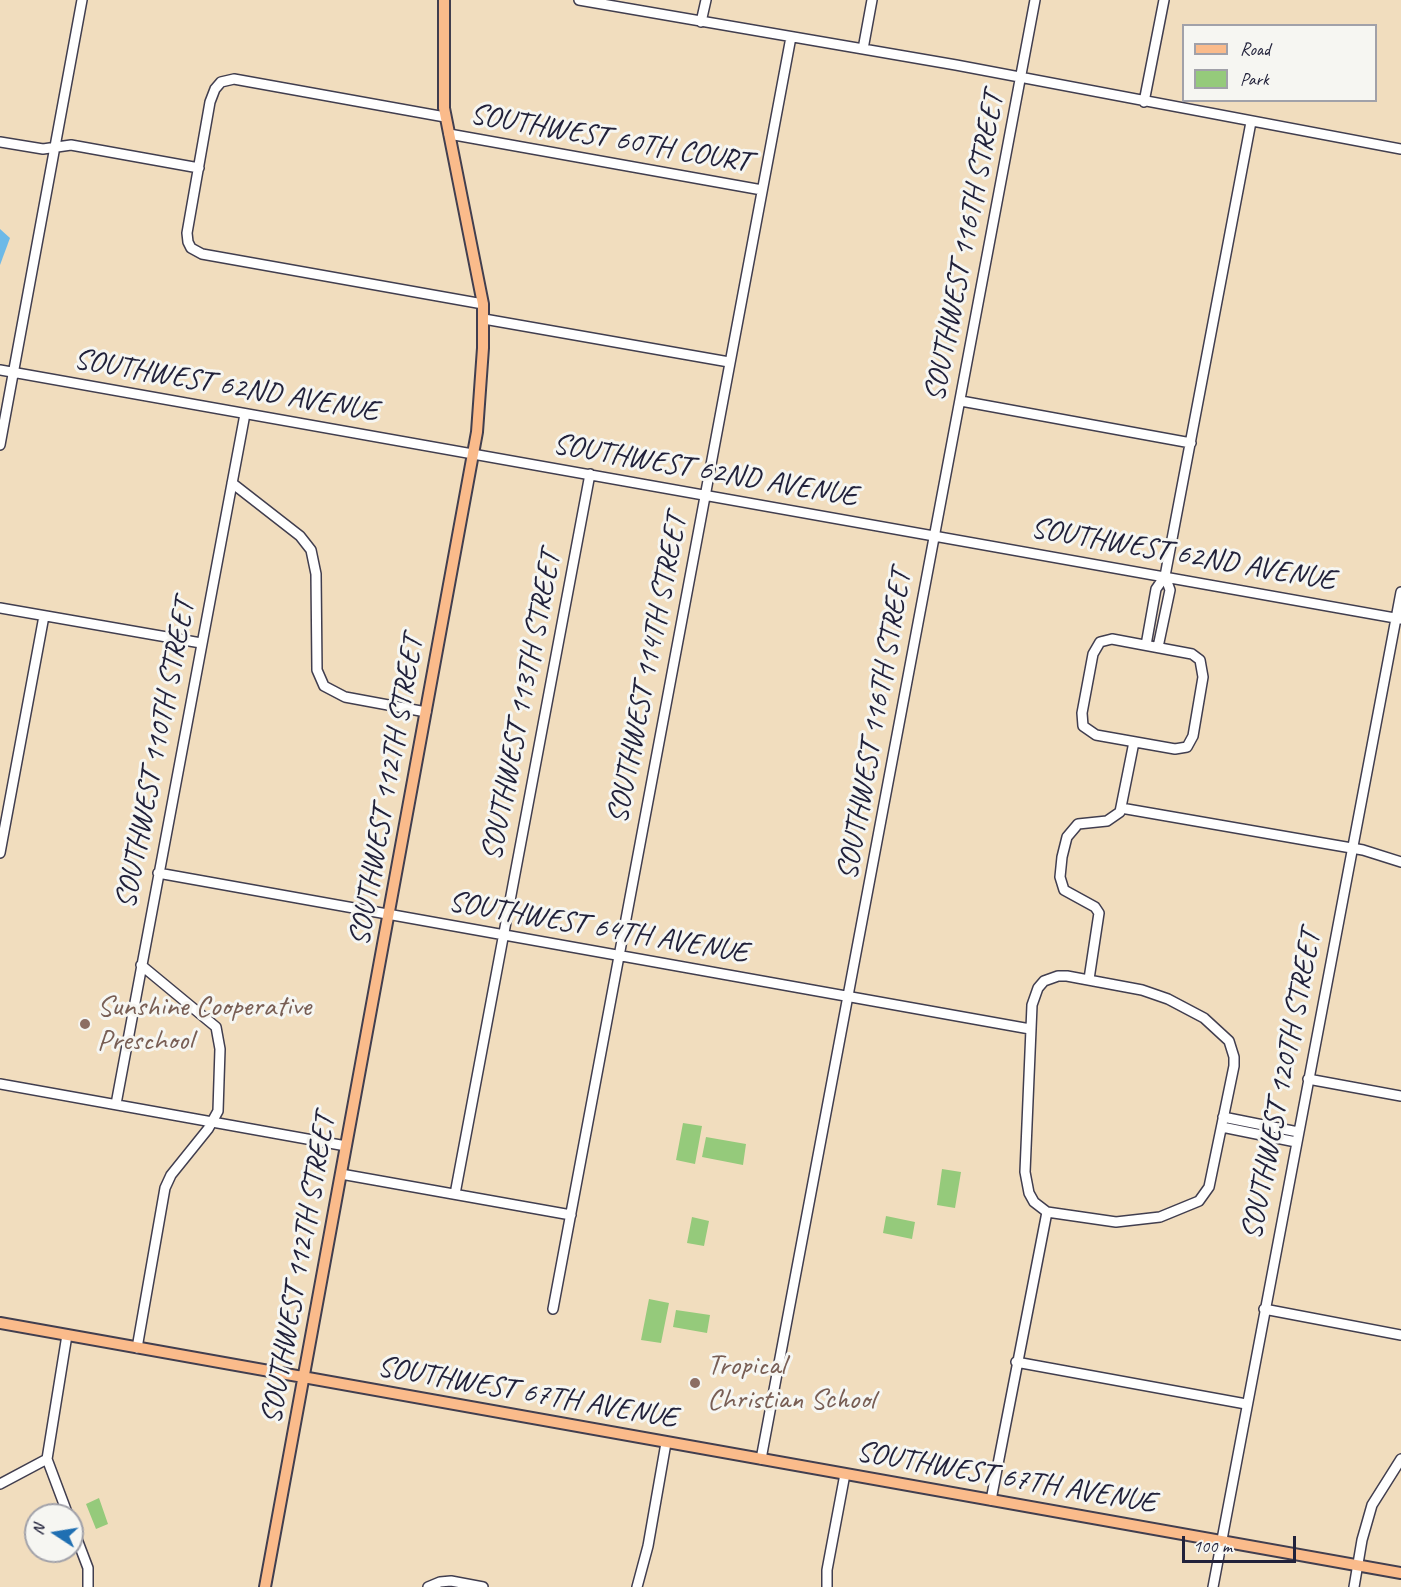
<!DOCTYPE html>
<html>
<head>
<meta charset="utf-8">
<style>
  body { margin:0 }
  #map { position:relative; width:1401px; height:1587px; overflow:hidden; background:#f1ddbe; font-family:Caveat,sans-serif }
  canvas { display:block }
  .legend { position:absolute; left:1182px; top:24px; width:195px; height:78px; box-sizing:border-box; background:#f6f6f2; border:2px solid #a1a1a9; margin:0; padding:8px 10px; list-style:none; font-size:18px; color:#22223b }
  .legend li { display:flex; align-items:center; gap:12px; height:30px }
  .legend b { width:30px; border:2px solid #a1a1a9 }
  .north { position:absolute; left:24px; top:1503px; width:60px; height:60px; box-sizing:border-box; background:#f6f6f2; border:2px solid #a1a1a9; border-radius:50%; rotate:282deg; font-size:16px; font-weight:700; line-height:24px; text-align:center; color:#22223b }
  .north::after { content:''; display:block; margin:auto; width:21px; height:27px; background:#1f6fb2; clip-path:polygon(50% 0,100% 100%,50% 72%,0 100%) }
  .scale { position:absolute; left:1182px; top:1536px; width:114px; height:27px; box-sizing:border-box; border:3px solid #22223b; border-top:0; padding-left:8px; font-size:18px; line-height:21px; white-space:nowrap; color:#22223b; -webkit-text-stroke:4px #f6f6f2; paint-order:stroke }
</style>
</head>
<body>
<div id="map">
<canvas width="1401" height="1587"></canvas>
<ul class="legend">
<li><b style="height:8px;background:#fabb8b"></b>Road</li>
<li><b style="height:16px;background:#95ca7b"></b>Park</li>
</ul>
<div class="north">N</div>
<div class="scale">100 m</div>
</div>
<script>
const c = document.querySelector('canvas').getContext('2d');
c.lineJoin = 'round';
function paint(path, color) {
  c.fillStyle = color;
  c.fill(path, 'evenodd');
}
function toPath(rows) {
  const path = new Path2D();
  for (const r of rows) {
    path.moveTo(r[0], r[1]);
    for (let i = 2; i < r.length; i += 2) path.lineTo(r[i], r[i + 1]);
  }
  return path;
}
function trace(path, color, width, dash) {
  c.strokeStyle = color;
  c.lineWidth = width;
  c.lineCap = dash ? 'butt' : 'round';
  c.setLineDash(dash || []);
  c.stroke(path);
}
function write(font, color, halo, rows, align = 'center') {
  c.font = font + ' Caveat,sans-serif';
  c.lineWidth = 6;
  c.setLineDash([]);
  c.textBaseline = 'middle';
  c.strokeStyle = halo;
  c.fillStyle = color;
  for (const [text, x, y, turn = 0] of rows) {
    c.save();
    c.translate(x, y);
    c.rotate((+turn || 0) * Math.PI / 180);
    c.textAlign = isNaN(turn) ? turn : align;
    if (halo) c.strokeText(text, 0, 0);
    c.fillText(text, 0, 0);
    c.restore();
  }
}
const green = toPath([
  [683,1123,702,1126,695,1164,676,1160],
  [706,1137,746,1144,743,1165,702,1157],
  [942,1169,961,1172,955,1208,937,1205],
  [886,1216,915,1222,912,1239,883,1233],
  [692,1217,709,1221,704,1246,687,1243],
  [649,1299,669,1303,661,1343,641,1340],
  [676,1310,710,1315,707,1333,673,1327],
  [99,1498,108,1524,96,1529,86,1504]
]);
const water = toPath([
  [0,229,10,238,0,265]
]);
const minor = toPath([
  [579,0,956,65,1401,149],
  [701,22,706,0],
  [863,49,872,0],
  [1144,102,1164,0],
  [445,117,234,79,221,82,215,89,210,102,187,233,188,242,191,248,202,254,483,304],
  [449,134,762,190],
  [0,142,43,149,71,145,199,168],
  [484,319,729,362],
  [0,370,1401,619],
  [961,401,1191,443],
  [0,445,82,0],
  [232,483,300,536,311,550,316,574,317,670,324,686,345,697,426,712],
  [0,608,201,643],
  [1112,639,1192,654,1200,660,1203,677,1193,736,1187,747,1175,749,1096,735,1083,726,1082,713,1093,654,1100,642,1112,639],
  [1146,645,1156,589,1165,576,1251,122],
  [1158,647,1170,590,1165,576],
  [1121,808,1363,850,1401,862],
  [0,853,44,616],
  [158,873,1030,1029],
  [1067,976,1142,990,1168,999,1204,1018,1229,1041,1234,1057,1234,1066,1209,1187,1199,1201,1160,1217,1116,1222,1047,1212,1034,1202,1029,1193,1025,1172,1032,1005,1038,988,1044,981,1058,976,1067,976],
  [1089,979,1099,913,1095,907,1064,890,1060,877,1062,857,1067,837,1078,824,1107,821,1120,812,1134,742],
  [1308,1079,1401,1096],
  [0,1084,346,1146],
  [116,1104,245,414],
  [1223,1117,1298,1132],
  [1222,1127,1296,1142],
  [341,1174,571,1215],
  [455,1194,590,474],
  [553,1309,791,37],
  [1264,1309,1401,1335],
  [67,1335,47,1459,68,1515],
  [137,1348,165,1188,171,1175,208,1129,218,1111,220,1049,216,1027,141,965],
  [1016,1362,1246,1404],
  [761,1459,1035,0],
  [0,1484,47,1459],
  [991,1500,1047,1212],
  [72,1526,88,1568,88,1587],
  [428,1587,440,1582,451,1581,483,1587],
  [637,1587,648,1546,666,1443],
  [827,1587,827,1570,845,1474],
  [1213,1587,1401,592],
  [1354,1587,1362,1540,1372,1505,1401,1459]
]);
const major = toPath([
  [0,1323,1401,1573],
  [265,1587,477,432,483,348,483,304,444,108,444,0]
]);
const markers = [
  [85,1024,6,"#8d6e63"],
  [695,1383,6,"#8d6e63"]
];
const streetNames = [
  ["SOUTHWEST 60TH COURT",610,139,10],
  ["SOUTHWEST 116TH STREET",965,247,-79],
  ["SOUTHWEST 62ND AVENUE",226,386,10],
  ["SOUTHWEST 62ND AVENUE",705,471,10],
  ["SOUTHWEST 62ND AVENUE",1183,555,10],
  ["SOUTHWEST 114TH STREET",648,669,-79],
  ["SOUTHWEST 113TH STREET",522,706,-79],
  ["SOUTHWEST 116TH STREET",875,725,-80],
  ["SOUTHWEST 110TH STREET",156,754,-79],
  ["SOUTHWEST 112TH STREET",387,791,-80],
  ["SOUTHWEST 64TH AVENUE",598,928,10],
  ["SOUTHWEST 120TH STREET",1282,1085,-79],
  ["SOUTHWEST 112TH STREET",299,1269,-80],
  ["SOUTHWEST 67TH AVENUE",527,1393,10],
  ["SOUTHWEST 67TH AVENUE",1006,1478,10]
];
const educationNames = [
  ["Sunshine Cooperative",97,1007],
  ["Preschool",97,1041],
  ["Tropical",707,1366],
  ["Christian School",707,1400]
];
paint(green, '#95ca7b');
paint(water, '#6db9e7');
trace(minor, '#413e4f', 12);
trace(major, '#413e4f', 14);
trace(minor, '#fff', 9);
trace(major, '#fabb8b', 10);
for (const [x, y, r, color] of markers) {
  const dot = new Path2D();
  dot.arc(x, y, r, 0, 2 * Math.PI);
  c.fillStyle = color;
  c.fill(dot);
  trace(dot, '#f6f6f2', 2);
}
write('30px', '#22223b', '#f6f6f2', streetNames);
write('30px', '#785e54', '#f6f6f2', educationNames, 'left');
</script>
</body>
</html>
